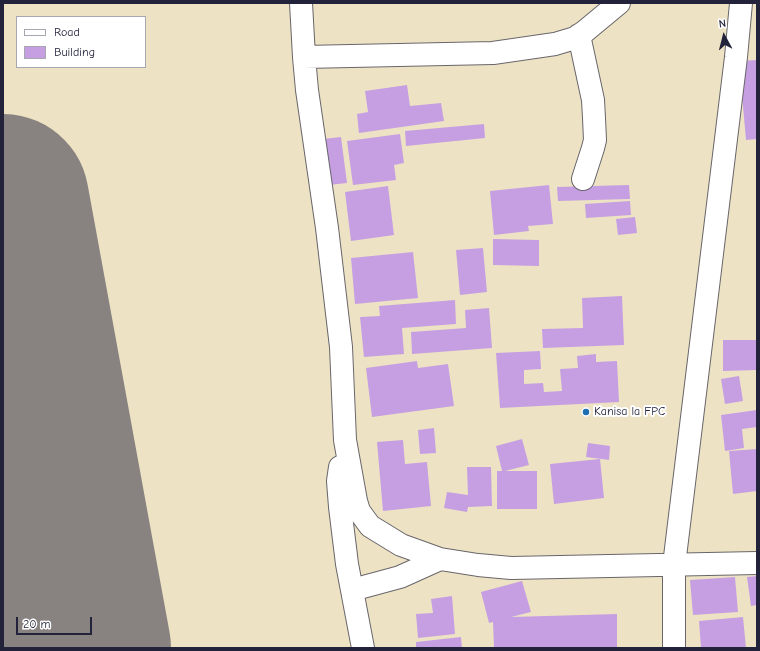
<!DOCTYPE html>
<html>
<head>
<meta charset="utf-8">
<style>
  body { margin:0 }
  #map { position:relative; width:760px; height:651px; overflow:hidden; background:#ede3c4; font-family:"Comic Neue",sans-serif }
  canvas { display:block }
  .frame { position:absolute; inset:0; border:4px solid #22223b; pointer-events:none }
  .legend { position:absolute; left:16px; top:16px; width:130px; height:52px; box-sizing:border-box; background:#fff; border:1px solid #a7a7b1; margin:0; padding:5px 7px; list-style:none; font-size:12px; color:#22223b }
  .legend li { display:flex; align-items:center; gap:8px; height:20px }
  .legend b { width:20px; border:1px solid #a7a7b1 }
  .north { position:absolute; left:704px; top:16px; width:40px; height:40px; -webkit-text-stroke:3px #fff; paint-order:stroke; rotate:353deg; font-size:11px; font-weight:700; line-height:16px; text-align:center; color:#22223b }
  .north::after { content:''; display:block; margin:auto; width:14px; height:18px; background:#22223b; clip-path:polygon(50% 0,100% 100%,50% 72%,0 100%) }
  .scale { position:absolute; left:16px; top:617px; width:76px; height:18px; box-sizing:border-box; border:2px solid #22223b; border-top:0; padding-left:5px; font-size:12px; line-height:14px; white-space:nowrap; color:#22223b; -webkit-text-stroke:3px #fff; paint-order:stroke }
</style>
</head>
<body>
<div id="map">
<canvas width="760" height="651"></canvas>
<div class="frame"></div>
<ul class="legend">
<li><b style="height:5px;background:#fff"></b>Road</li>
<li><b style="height:11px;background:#c69fe3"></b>Building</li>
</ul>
<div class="north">N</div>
<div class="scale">20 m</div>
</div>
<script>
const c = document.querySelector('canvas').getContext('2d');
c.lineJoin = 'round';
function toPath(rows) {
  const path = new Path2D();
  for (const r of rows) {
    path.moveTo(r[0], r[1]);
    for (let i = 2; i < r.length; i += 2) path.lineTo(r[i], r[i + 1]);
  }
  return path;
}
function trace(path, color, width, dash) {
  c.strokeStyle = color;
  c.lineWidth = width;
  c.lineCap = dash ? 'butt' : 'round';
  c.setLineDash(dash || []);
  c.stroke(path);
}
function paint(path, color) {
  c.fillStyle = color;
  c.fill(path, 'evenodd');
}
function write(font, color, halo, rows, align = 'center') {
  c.font = font + ' "Comic Neue",sans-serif';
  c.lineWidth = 4;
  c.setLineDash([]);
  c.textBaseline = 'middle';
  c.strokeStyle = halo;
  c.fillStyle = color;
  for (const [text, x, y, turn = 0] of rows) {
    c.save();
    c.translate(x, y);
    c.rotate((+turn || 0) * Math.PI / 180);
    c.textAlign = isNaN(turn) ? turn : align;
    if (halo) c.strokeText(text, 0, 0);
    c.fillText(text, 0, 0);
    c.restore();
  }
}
const runway = toPath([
  [3,200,85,648]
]);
const building = toPath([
  [757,60,757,139,746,140,739,61],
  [407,85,410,106,441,103,444,121,359,133,357,114,368,112,365,91],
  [484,124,485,138,406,146,405,131],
  [400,134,404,163,394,165,396,180,353,185,347,141],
  [341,137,347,183,329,185,323,139],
  [549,185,553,224,528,226,529,231,494,235,490,191],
  [629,185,630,199,558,201,557,187],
  [388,186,394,235,351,241,345,192],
  [630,201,631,215,586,218,585,204],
  [635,217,637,233,618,235,616,219],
  [493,239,539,240,539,266,493,265],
  [483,248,487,292,460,295,456,250],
  [413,252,418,298,355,304,351,258],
  [622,296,624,345,543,348,542,329,583,328,582,298],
  [455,300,456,324,402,328,404,354,364,357,360,317,380,316,379,306],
  [489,308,492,348,412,354,411,332,466,328,465,310],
  [723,340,757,340,757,370,723,371],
  [540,351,541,369,524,370,524,384,543,383,544,392,562,391,560,369,578,368,577,356,596,354,596,362,617,361,619,402,500,408,496,353],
  [417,361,418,368,448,364,454,406,372,417,366,368],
  [739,376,743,401,725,404,721,379],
  [757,410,757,427,742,429,744,448,725,451,721,415],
  [434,428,436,453,420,454,418,430],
  [522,439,529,465,505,471,537,471,537,509,497,509,497,471,502,471,496,446],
  [403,440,405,464,427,462,431,506,383,511,377,442],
  [588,443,610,446,609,460,586,457],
  [757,449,757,491,733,494,729,451],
  [600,459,604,498,554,504,550,464],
  [467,467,491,467,492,506,468,507,467,512,444,508,447,492,468,495],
  [757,576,757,605,751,606,747,577],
  [735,577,738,612,693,615,690,580],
  [522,581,531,612,511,617,617,614,617,648,494,648,493,622,489,623,481,592],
  [452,596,455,634,418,638,416,614,433,613,431,599],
  [743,617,746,648,701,648,699,621],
  [461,637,462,648,416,648,416,642]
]);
const street = toPath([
  [301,3,304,57,307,90,327,228,341,347,345,440,356,501,359,511,370,526,401,545,440,559,478,565,511,568,757,563],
  [579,35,593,100,594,118,595,140,593,148,583,179],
  [304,57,493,53,555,44,575,38,584,32,619,3],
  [340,467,338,481,340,507,347,564,363,648],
  [352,590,400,577,440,559],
  [674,648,674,565,736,57,741,3]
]);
const markers = [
  [586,412,4,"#1f6fb2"]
];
const poiNames = [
  ["Kanisa la FPC",594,412]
];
trace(runway, '#888280', 172);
paint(building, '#c69fe3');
trace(street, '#69666b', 24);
trace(street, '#fff', 22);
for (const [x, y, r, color] of markers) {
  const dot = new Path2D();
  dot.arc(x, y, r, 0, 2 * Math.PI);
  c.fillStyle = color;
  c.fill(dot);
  trace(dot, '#fff', 1.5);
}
write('12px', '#22223b', '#fff', poiNames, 'left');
</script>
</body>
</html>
